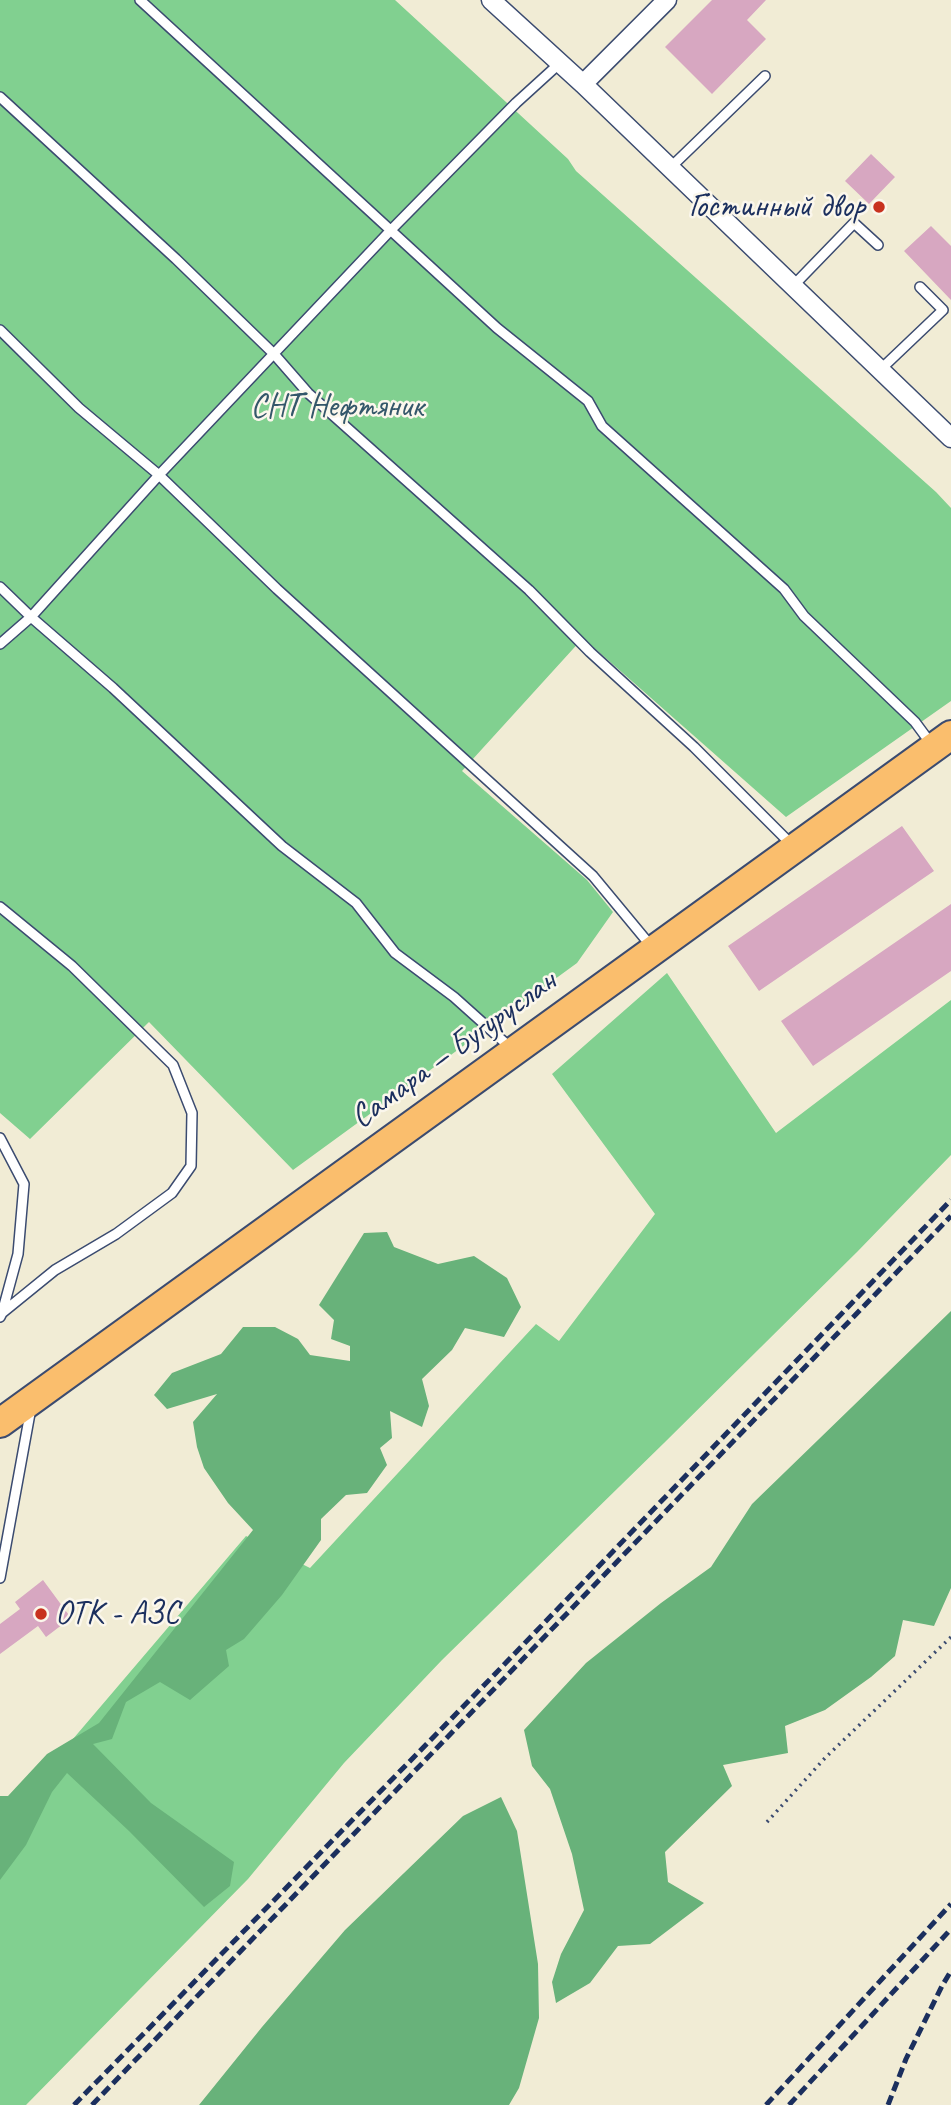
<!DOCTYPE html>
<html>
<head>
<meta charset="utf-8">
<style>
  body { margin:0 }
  canvas { display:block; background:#f1ecd5 }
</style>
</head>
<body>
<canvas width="951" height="2105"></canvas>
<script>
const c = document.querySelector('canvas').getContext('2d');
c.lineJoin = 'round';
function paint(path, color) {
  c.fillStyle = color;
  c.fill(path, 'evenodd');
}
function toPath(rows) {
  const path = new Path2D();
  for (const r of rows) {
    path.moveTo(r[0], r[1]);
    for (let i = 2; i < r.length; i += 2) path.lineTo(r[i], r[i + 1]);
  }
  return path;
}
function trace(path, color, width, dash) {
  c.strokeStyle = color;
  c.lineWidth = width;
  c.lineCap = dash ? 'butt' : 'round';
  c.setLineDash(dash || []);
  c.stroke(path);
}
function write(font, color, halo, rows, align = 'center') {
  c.font = font + ' Caveat,sans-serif';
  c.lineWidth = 5;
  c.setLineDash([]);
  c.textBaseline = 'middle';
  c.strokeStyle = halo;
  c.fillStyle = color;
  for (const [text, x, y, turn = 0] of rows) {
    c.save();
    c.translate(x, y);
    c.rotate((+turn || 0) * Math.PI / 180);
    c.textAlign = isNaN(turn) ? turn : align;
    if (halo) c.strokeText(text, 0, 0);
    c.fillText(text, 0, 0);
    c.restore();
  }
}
const green = toPath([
  [0,0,395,0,568,159,576,171,936,492,951,508,951,701,786,817,583,638,462,771,587,880,613,912,577,963,293,1170,149,1022,30,1139,0,1113],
  [667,973,776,1133,951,1000,951,1155,857,1252,664,1443,442,1660,344,1763,248,1879,26,2105,0,2105,0,1837,38,1780,246,1536,310,1568,536,1324,559,1341,655,1214,552,1074]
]);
const forest = toPath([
  [387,1232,394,1247,438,1264,474,1256,507,1278,521,1307,504,1337,465,1328,452,1350,422,1379,429,1406,422,1427,390,1411,392,1438,380,1448,387,1465,367,1493,346,1495,321,1519,321,1540,282,1595,244,1639,226,1650,229,1666,190,1700,160,1682,126,1702,112,1739,93,1744,151,1803,234,1862,230,1886,204,1907,129,1831,67,1773,52,1792,26,1845,0,1880,0,1796,8,1796,47,1754,99,1723,253,1530,228,1503,204,1468,197,1447,193,1422,217,1394,167,1409,154,1395,172,1373,221,1354,243,1327,275,1327,298,1339,310,1355,350,1361,350,1346,331,1339,334,1320,319,1305,364,1233],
  [951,1311,951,1588,934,1626,903,1620,895,1656,871,1677,825,1710,785,1726,788,1753,723,1765,732,1786,665,1852,668,1882,704,1903,650,1944,618,1946,590,1983,556,2003,552,1982,561,1954,584,1910,572,1854,550,1789,532,1766,524,1730,586,1663,661,1603,711,1567,752,1504],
  [501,1797,517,1831,538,1964,539,2018,519,2088,509,2105,199,2105,262,2027,345,1930,463,1816]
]);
const building = toPath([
  [712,0,766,0,747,20,766,39,712,94,665,47],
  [871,154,895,177,869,204,845,181],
  [931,226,951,246,951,300,904,251],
  [902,826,934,871,759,991,728,946],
  [951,904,951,971,813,1066,781,1021],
  [43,1580,71,1618,46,1637,38,1626,0,1654,0,1624,20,1609,15,1602]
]);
const path = toPath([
  [767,1822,825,1758,951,1637]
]);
const lane = toPath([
  [140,0,497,328,588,401,602,426,784,589,804,616,915,722,932,745],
  [0,97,176,259,274,354,308,393,529,590,590,652,694,747,792,845],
  [670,168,765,76],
  [793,286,854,223,878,245],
  [0,330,79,408,159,475,277,589,593,876,651,946],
  [880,370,943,310,920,287],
  [0,587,31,617,113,688,282,846,356,903,395,953,454,997,512,1049],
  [0,644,31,617,159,475,390,231,516,103,560,63],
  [0,907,72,966,173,1065,192,1113,191,1166,172,1193,116,1234,55,1270,2,1313,0,1317],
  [0,1138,24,1184,18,1254,2,1313],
  [0,1578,31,1408]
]);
const street = toPath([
  [491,0,583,84,951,438],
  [583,84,667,0]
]);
const primary = toPath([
  [0,1423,951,735]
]);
const rail = toPath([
  [74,2105,496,1673,951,1200],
  [92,2105,951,1216],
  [766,2105,951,1904],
  [789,2105,951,1929],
  [888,2105,906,2059,942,1986,951,1971]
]);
const markers = [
  [879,207,7,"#c8321e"],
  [41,1614,7,"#c8321e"]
];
const poiNames = [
  ["Гостинный двор",865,207],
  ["ОТК - АЗС",55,1614,"left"]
];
const parkNames = [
  ["СНТ Нефтяник",337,407]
];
const streetNames = [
  ["Самара — Бугуруслан",454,1050,-36]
];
paint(green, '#81d090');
paint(forest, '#68b27a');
paint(building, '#d7a7c1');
trace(lane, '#3b4b70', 12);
trace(street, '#3b4b70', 21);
trace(primary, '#3b4b70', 32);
trace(path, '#3b4b70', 3.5, [2, 5]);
trace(lane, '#fff', 9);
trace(street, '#fff', 18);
trace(primary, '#fabe6d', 28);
trace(rail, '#1b2f5e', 5, [10, 5]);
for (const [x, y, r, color] of markers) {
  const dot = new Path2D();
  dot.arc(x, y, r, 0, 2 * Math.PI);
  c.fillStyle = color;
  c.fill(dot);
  trace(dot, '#fbf7ec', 2.5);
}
write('33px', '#1b2f5e', '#fbf7ec', poiNames, 'right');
write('33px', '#34576a', '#fbf7ec', parkNames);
write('33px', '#1b2f5e', '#fbf7ec', streetNames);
</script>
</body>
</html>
